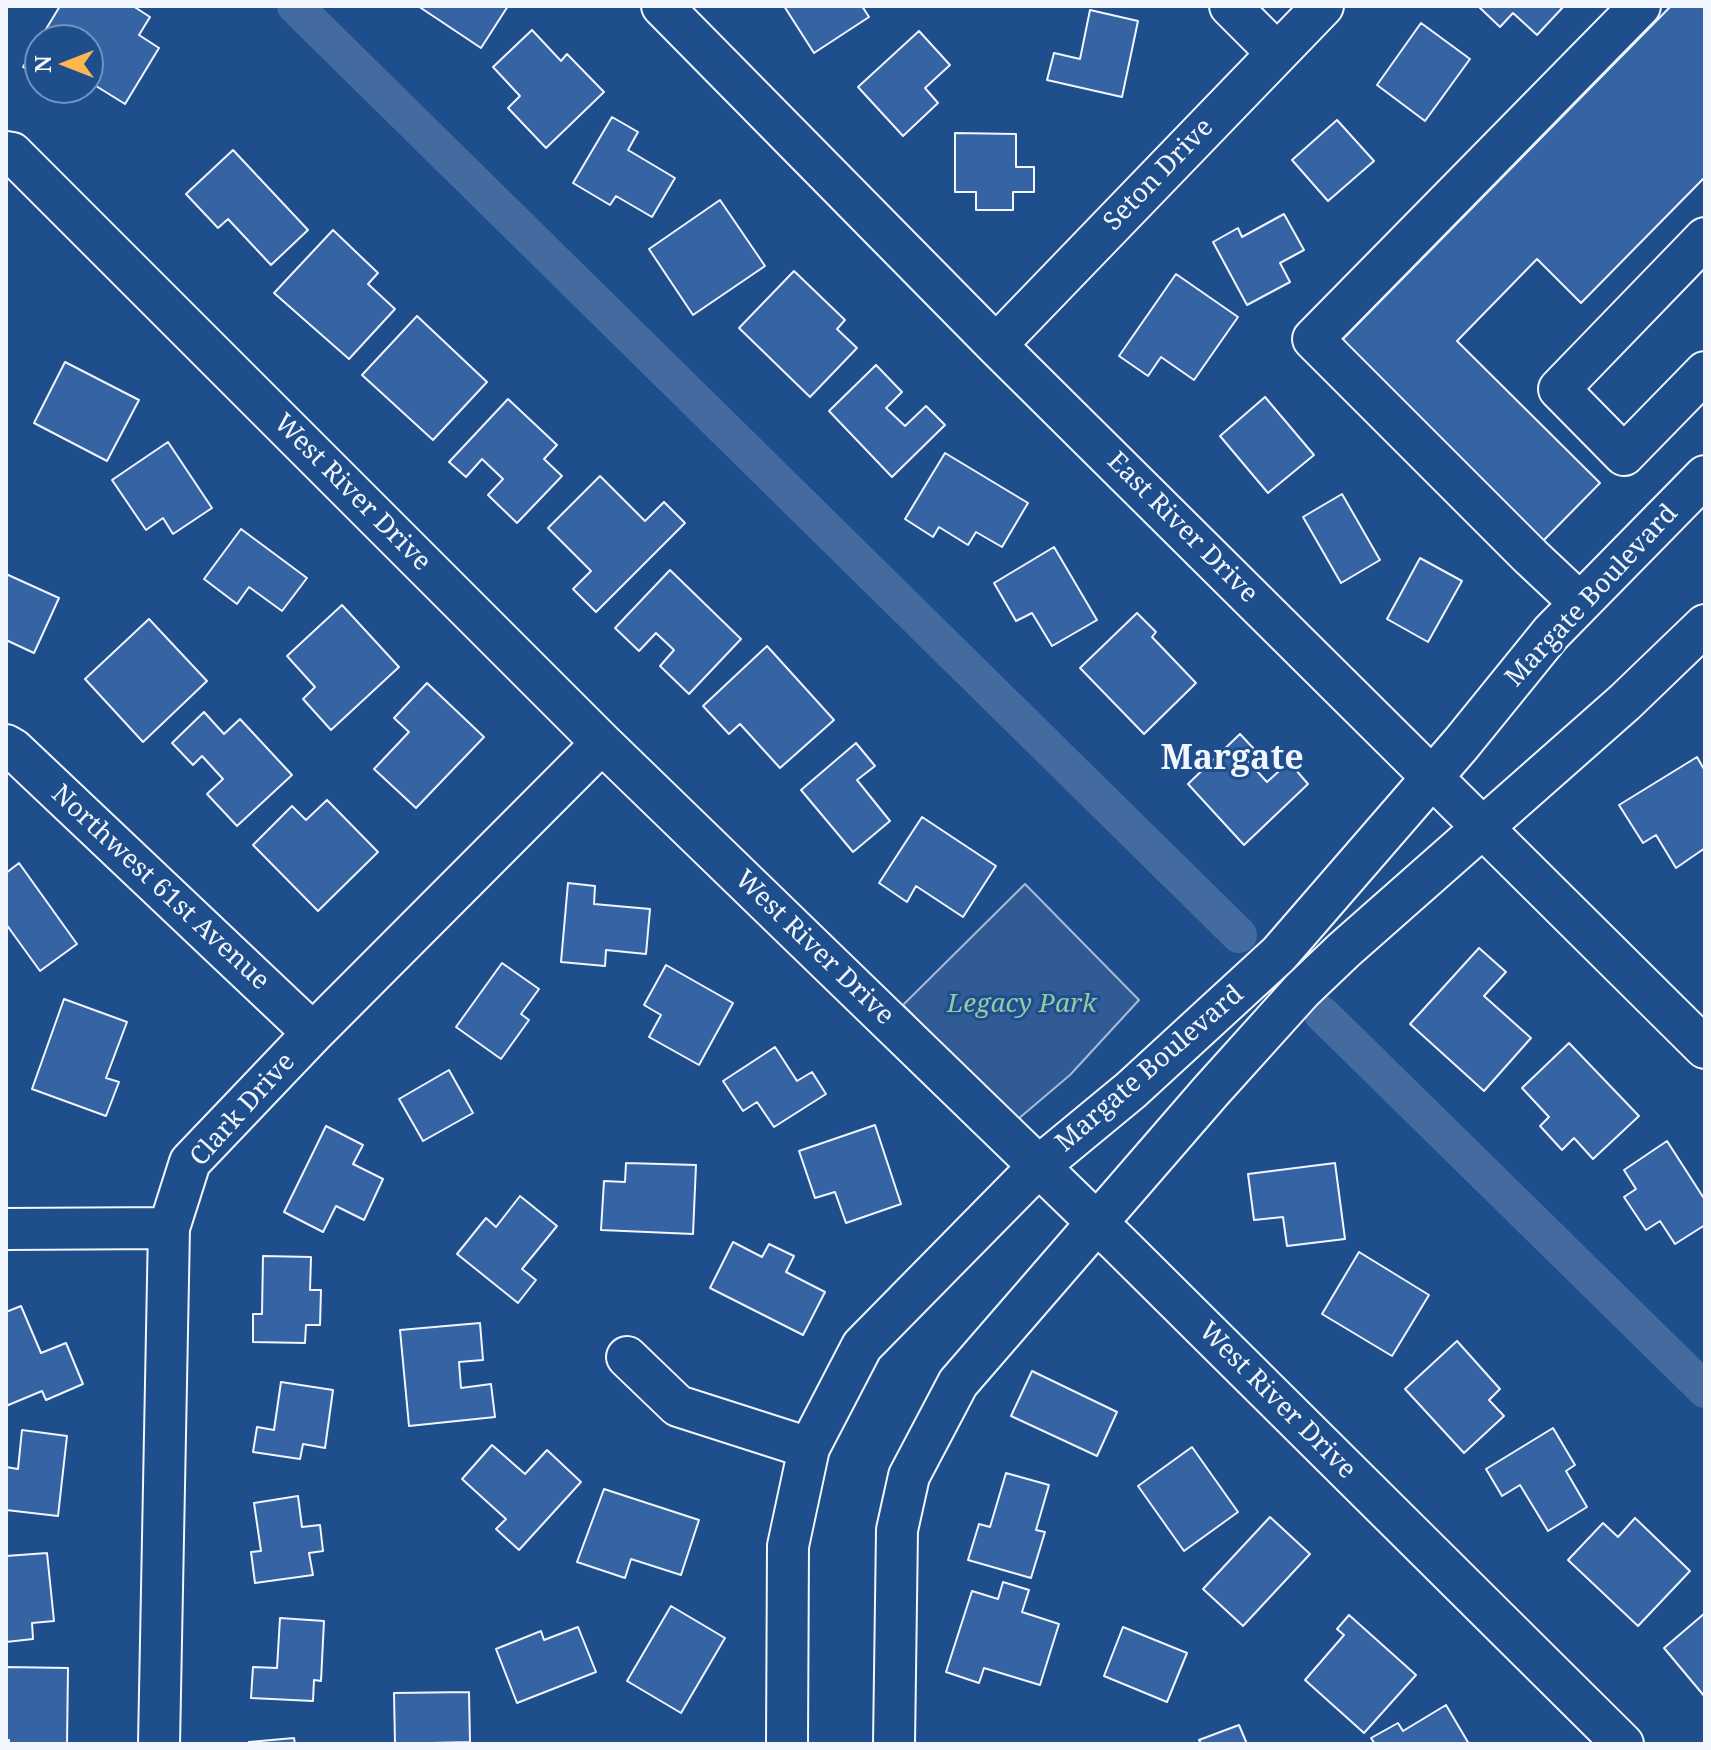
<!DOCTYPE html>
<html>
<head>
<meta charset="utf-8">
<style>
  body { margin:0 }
  #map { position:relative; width:1711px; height:1750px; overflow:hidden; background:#1f4e8c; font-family:"Noto Serif",serif }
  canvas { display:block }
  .frame { position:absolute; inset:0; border:8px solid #f2f6ff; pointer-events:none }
  .north { position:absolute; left:24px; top:24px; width:80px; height:80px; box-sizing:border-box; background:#1f4e8c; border:2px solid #7391ba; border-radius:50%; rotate:270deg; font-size:22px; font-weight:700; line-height:32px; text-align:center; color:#f2f6ff }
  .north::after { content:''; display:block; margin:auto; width:28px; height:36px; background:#ffb74d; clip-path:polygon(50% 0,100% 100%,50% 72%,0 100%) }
</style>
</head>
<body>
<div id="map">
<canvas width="1711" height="1750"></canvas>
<div class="frame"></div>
<div class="north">N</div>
</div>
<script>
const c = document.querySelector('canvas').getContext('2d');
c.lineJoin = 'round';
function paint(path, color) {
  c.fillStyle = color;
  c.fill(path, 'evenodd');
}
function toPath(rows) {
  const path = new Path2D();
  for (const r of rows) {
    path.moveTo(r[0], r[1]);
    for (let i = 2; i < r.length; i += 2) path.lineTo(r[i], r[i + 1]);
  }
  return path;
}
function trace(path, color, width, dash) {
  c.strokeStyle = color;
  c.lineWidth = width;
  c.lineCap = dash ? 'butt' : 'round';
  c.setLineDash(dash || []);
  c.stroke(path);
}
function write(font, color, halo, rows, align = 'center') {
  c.font = font + ' "Noto Serif",serif';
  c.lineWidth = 6;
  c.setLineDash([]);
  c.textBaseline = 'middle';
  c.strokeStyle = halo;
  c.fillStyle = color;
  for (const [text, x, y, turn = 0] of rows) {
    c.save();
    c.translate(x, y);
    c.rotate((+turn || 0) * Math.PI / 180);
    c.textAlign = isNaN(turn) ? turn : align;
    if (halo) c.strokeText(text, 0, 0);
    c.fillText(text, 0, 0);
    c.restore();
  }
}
const built = toPath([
  [1025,884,1139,1000,1070,1075,1017,1120,903,1005,1025,884]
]);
const canal = toPath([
  [295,6,1239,935],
  [1322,1014,1705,1390]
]);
const building = toPath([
  [60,6,133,6,150,17,139,35,159,48,125,104,88,81,88,40,40,40,40,77,23,67,60,6],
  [418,6,508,6,481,48,418,6],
  [784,6,862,6,869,17,814,53,784,6],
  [1478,6,1564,6,1537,35,1513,13,1500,27,1478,6],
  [1671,6,1705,6,1705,177,1581,303,1537,259,1457,341,1600,483,1542,542,1340,342,1671,6],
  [1090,10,1138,21,1122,97,1047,80,1054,53,1080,59,1090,10],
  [1421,23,1470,59,1425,121,1377,85,1421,23],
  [532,30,561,61,567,54,604,92,546,148,508,108,520,96,493,67,532,30],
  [919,31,950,65,925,88,938,103,903,136,858,87,919,31],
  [612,117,638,132,628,150,675,178,652,217,616,196,610,205,573,183,612,117],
  [1337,120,1374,161,1328,201,1292,160,1337,120],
  [955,133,1016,134,1016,167,1034,167,1034,192,1013,192,1013,210,976,210,976,192,955,192,955,133],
  [233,150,308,230,271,265,228,219,218,228,186,194,233,150],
  [720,200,765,266,693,315,649,249,720,200],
  [1284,214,1304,250,1280,263,1290,282,1247,305,1213,242,1238,228,1242,237,1284,214],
  [333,230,378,273,368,284,395,309,349,359,274,293,333,230],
  [794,271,845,320,837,329,857,348,810,397,739,328,794,271],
  [1176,274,1238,317,1194,380,1161,357,1148,376,1119,356,1176,274],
  [417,316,487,382,433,440,362,375,417,316],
  [65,362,139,400,107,461,34,423,65,362],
  [876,365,902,392,886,408,905,426,926,406,945,425,892,477,829,411,876,365],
  [1265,397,1314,455,1268,493,1220,436,1265,397],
  [508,399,557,445,544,459,562,476,517,523,488,495,503,479,482,459,466,477,449,462,508,399],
  [168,442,212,508,173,534,163,518,146,530,112,480,168,442],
  [945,453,1028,503,1002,547,976,532,968,545,939,527,933,537,905,519,945,453],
  [600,476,645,521,664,502,685,523,596,612,573,589,591,571,548,528,600,476],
  [1342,494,1380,560,1341,583,1303,517,1342,494],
  [241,529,307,578,282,611,249,587,237,604,204,579,241,529],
  [1054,547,1097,620,1052,646,1032,613,1016,621,994,583,1054,547],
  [1420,558,1462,581,1428,642,1387,619,1420,558],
  [670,570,741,639,689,694,660,666,674,650,656,633,639,651,615,628,670,570],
  [6,574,59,598,34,653,6,640,6,574],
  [342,605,399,667,331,730,303,699,315,687,287,656,342,605],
  [1137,613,1156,632,1152,637,1196,683,1144,734,1080,668,1137,613],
  [149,619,207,681,143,742,85,679,149,619],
  [767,646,834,720,780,768,740,724,729,734,703,706,767,646],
  [427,683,484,737,416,808,374,769,409,732,394,718,427,683],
  [204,712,224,734,240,719,292,775,237,826,207,794,223,779,202,756,193,765,172,743,204,712],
  [1240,734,1254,749,1244,757,1267,782,1289,762,1308,784,1244,845,1188,784,1240,734],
  [856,743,875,766,857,780,890,821,853,852,801,790,856,743],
  [1697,757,1705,771,1705,848,1676,868,1656,835,1643,843,1619,805,1697,757],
  [327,800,378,852,318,911,253,845,292,806,306,820,327,800],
  [922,817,996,866,963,917,916,886,907,902,879,883,922,817],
  [19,863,77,944,40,971,6,924,6,873,19,863],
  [568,883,595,886,594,904,650,909,646,954,606,950,605,966,561,962,568,883],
  [1479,948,1506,972,1484,996,1531,1038,1484,1091,1410,1024,1479,948],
  [502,963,539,989,521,1014,529,1020,501,1059,456,1027,502,963],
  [666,965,733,1003,699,1065,649,1037,661,1015,644,1005,666,965],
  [64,999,127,1022,106,1078,119,1082,106,1116,32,1089,64,999],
  [1569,1043,1639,1116,1593,1159,1574,1138,1562,1150,1540,1126,1549,1117,1522,1088,1569,1043],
  [775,1047,797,1081,812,1072,826,1094,774,1127,757,1102,743,1111,723,1081,775,1047],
  [449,1070,473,1113,423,1141,399,1099,449,1070],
  [875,1125,901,1204,846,1223,835,1192,815,1198,799,1151,875,1125],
  [326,1126,363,1145,353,1164,383,1179,364,1220,336,1206,323,1232,284,1212,326,1126],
  [1667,1141,1705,1200,1705,1225,1675,1244,1660,1221,1646,1230,1624,1197,1636,1189,1624,1170,1667,1141],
  [626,1163,696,1165,693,1234,601,1230,604,1181,625,1182,626,1163],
  [1335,1163,1345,1239,1287,1246,1283,1217,1254,1220,1248,1174,1335,1163],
  [520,1196,557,1226,522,1269,536,1280,518,1303,457,1254,486,1218,496,1227,520,1196],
  [733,1242,762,1257,769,1244,794,1256,786,1272,825,1292,803,1335,710,1288,733,1242],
  [1359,1252,1429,1295,1392,1356,1322,1314,1359,1252],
  [263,1256,311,1257,310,1290,321,1290,320,1325,306,1325,305,1343,253,1342,253,1314,262,1314,263,1256],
  [21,1306,41,1353,66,1343,83,1384,46,1400,42,1391,6,1406,6,1312,21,1306],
  [480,1323,483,1360,459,1362,461,1388,491,1384,495,1417,409,1426,400,1330,480,1323],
  [1457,1341,1500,1389,1489,1400,1504,1416,1464,1453,1405,1389,1457,1341],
  [1032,1371,1117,1412,1097,1456,1011,1416,1032,1371],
  [281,1382,333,1390,325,1448,303,1444,300,1459,253,1452,257,1427,274,1430,281,1382],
  [1553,1428,1575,1465,1566,1471,1587,1507,1548,1531,1520,1485,1502,1496,1486,1469,1553,1428],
  [22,1430,67,1436,58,1516,6,1510,6,1467,18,1469,22,1430],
  [492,1445,525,1474,547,1450,581,1482,519,1550,496,1529,506,1519,462,1479,492,1445],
  [1192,1447,1238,1512,1184,1551,1138,1486,1192,1447],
  [1006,1473,1049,1485,1036,1530,1045,1532,1031,1578,968,1560,979,1524,990,1527,1006,1473],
  [604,1489,699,1520,681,1575,631,1559,625,1578,577,1562,604,1489],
  [298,1496,302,1527,320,1525,323,1551,309,1553,313,1575,255,1583,251,1552,261,1551,254,1503,298,1496],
  [1270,1517,1310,1554,1243,1626,1203,1589,1270,1517],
  [1635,1518,1690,1571,1638,1626,1568,1560,1603,1523,1618,1537,1635,1518],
  [47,1553,54,1621,32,1623,33,1639,6,1642,6,1556,47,1553],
  [1003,1582,1029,1590,1022,1612,1059,1624,1040,1685,984,1668,979,1683,946,1672,972,1591,998,1599,1003,1582],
  [671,1606,725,1638,681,1713,627,1681,671,1606],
  [1705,1613,1705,1697,1664,1648,1705,1613],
  [1349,1615,1416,1675,1364,1733,1305,1680,1344,1635,1337,1629,1349,1615],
  [280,1618,324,1621,321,1681,314,1680,313,1701,251,1698,253,1667,277,1668,280,1618],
  [578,1627,596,1672,517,1703,496,1649,541,1631,544,1640,578,1627],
  [1123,1627,1187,1653,1167,1702,1104,1676,1123,1627],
  [6,1667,68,1668,67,1744,9,1744,9,1740,6,1740,6,1667],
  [469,1692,470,1742,395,1744,394,1693,469,1692],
  [1446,1705,1469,1744,1375,1744,1371,1738,1398,1723,1403,1731,1446,1705],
  [1239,1725,1247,1744,1201,1744,1199,1740,1239,1725],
  [294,1738,295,1744,250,1744,249,1742,294,1738]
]);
const minor = toPath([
  [662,6,996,345,1705,1048],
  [1230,6,1277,53],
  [6,152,12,153,602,743,1118,1243,1623,1744],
  [1705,238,1559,389,1624,455,1705,372],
  [996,345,1323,6],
  [1580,603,1531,557,1313,339,1640,6],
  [6,745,13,749,313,1033],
  [6,1229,169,1228],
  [627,1357,678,1406,809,1448],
  [159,1744,169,1228,190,1162,313,1033,602,743],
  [787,1744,788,1546,809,1448,862,1346,1039,1166,1131,1090,1279,954,1461,744,1551,633,1705,476],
  [894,1744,897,1530,909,1476,958,1383,1211,1091,1302,990,1344,950,1625,702,1705,625]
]);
const streetNames = [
  ["Seton Drive",1159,175,-46],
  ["West River Drive",352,493,45],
  ["East River Drive",1182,528,45],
  ["Margate Boulevard",1592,596,-47],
  ["Northwest 61st Avenue",160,888,43],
  ["West River Drive",814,948,44],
  ["Margate Boulevard",1150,1069,-41],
  ["Clark Drive",243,1110,-48],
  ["West River Drive",1277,1401,45]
];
const parkNames = [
  ["Legacy Park",1022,1005]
];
const districtNames = [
  ["Margate",1232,759]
];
paint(built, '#305b95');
trace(built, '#a8bbd7', 2);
trace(canal, '#446ba0', 36);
paint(building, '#3563a3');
trace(building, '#f2f6ff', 2);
trace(minor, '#f2f6ff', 44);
trace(minor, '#1f4e8c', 40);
write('26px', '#f2f6ff', '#1f4e8c', streetNames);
write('italic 26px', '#97c8a6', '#1f4e8c', parkNames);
write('bold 34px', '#f2f6ff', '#1f4e8c', districtNames);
</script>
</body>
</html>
